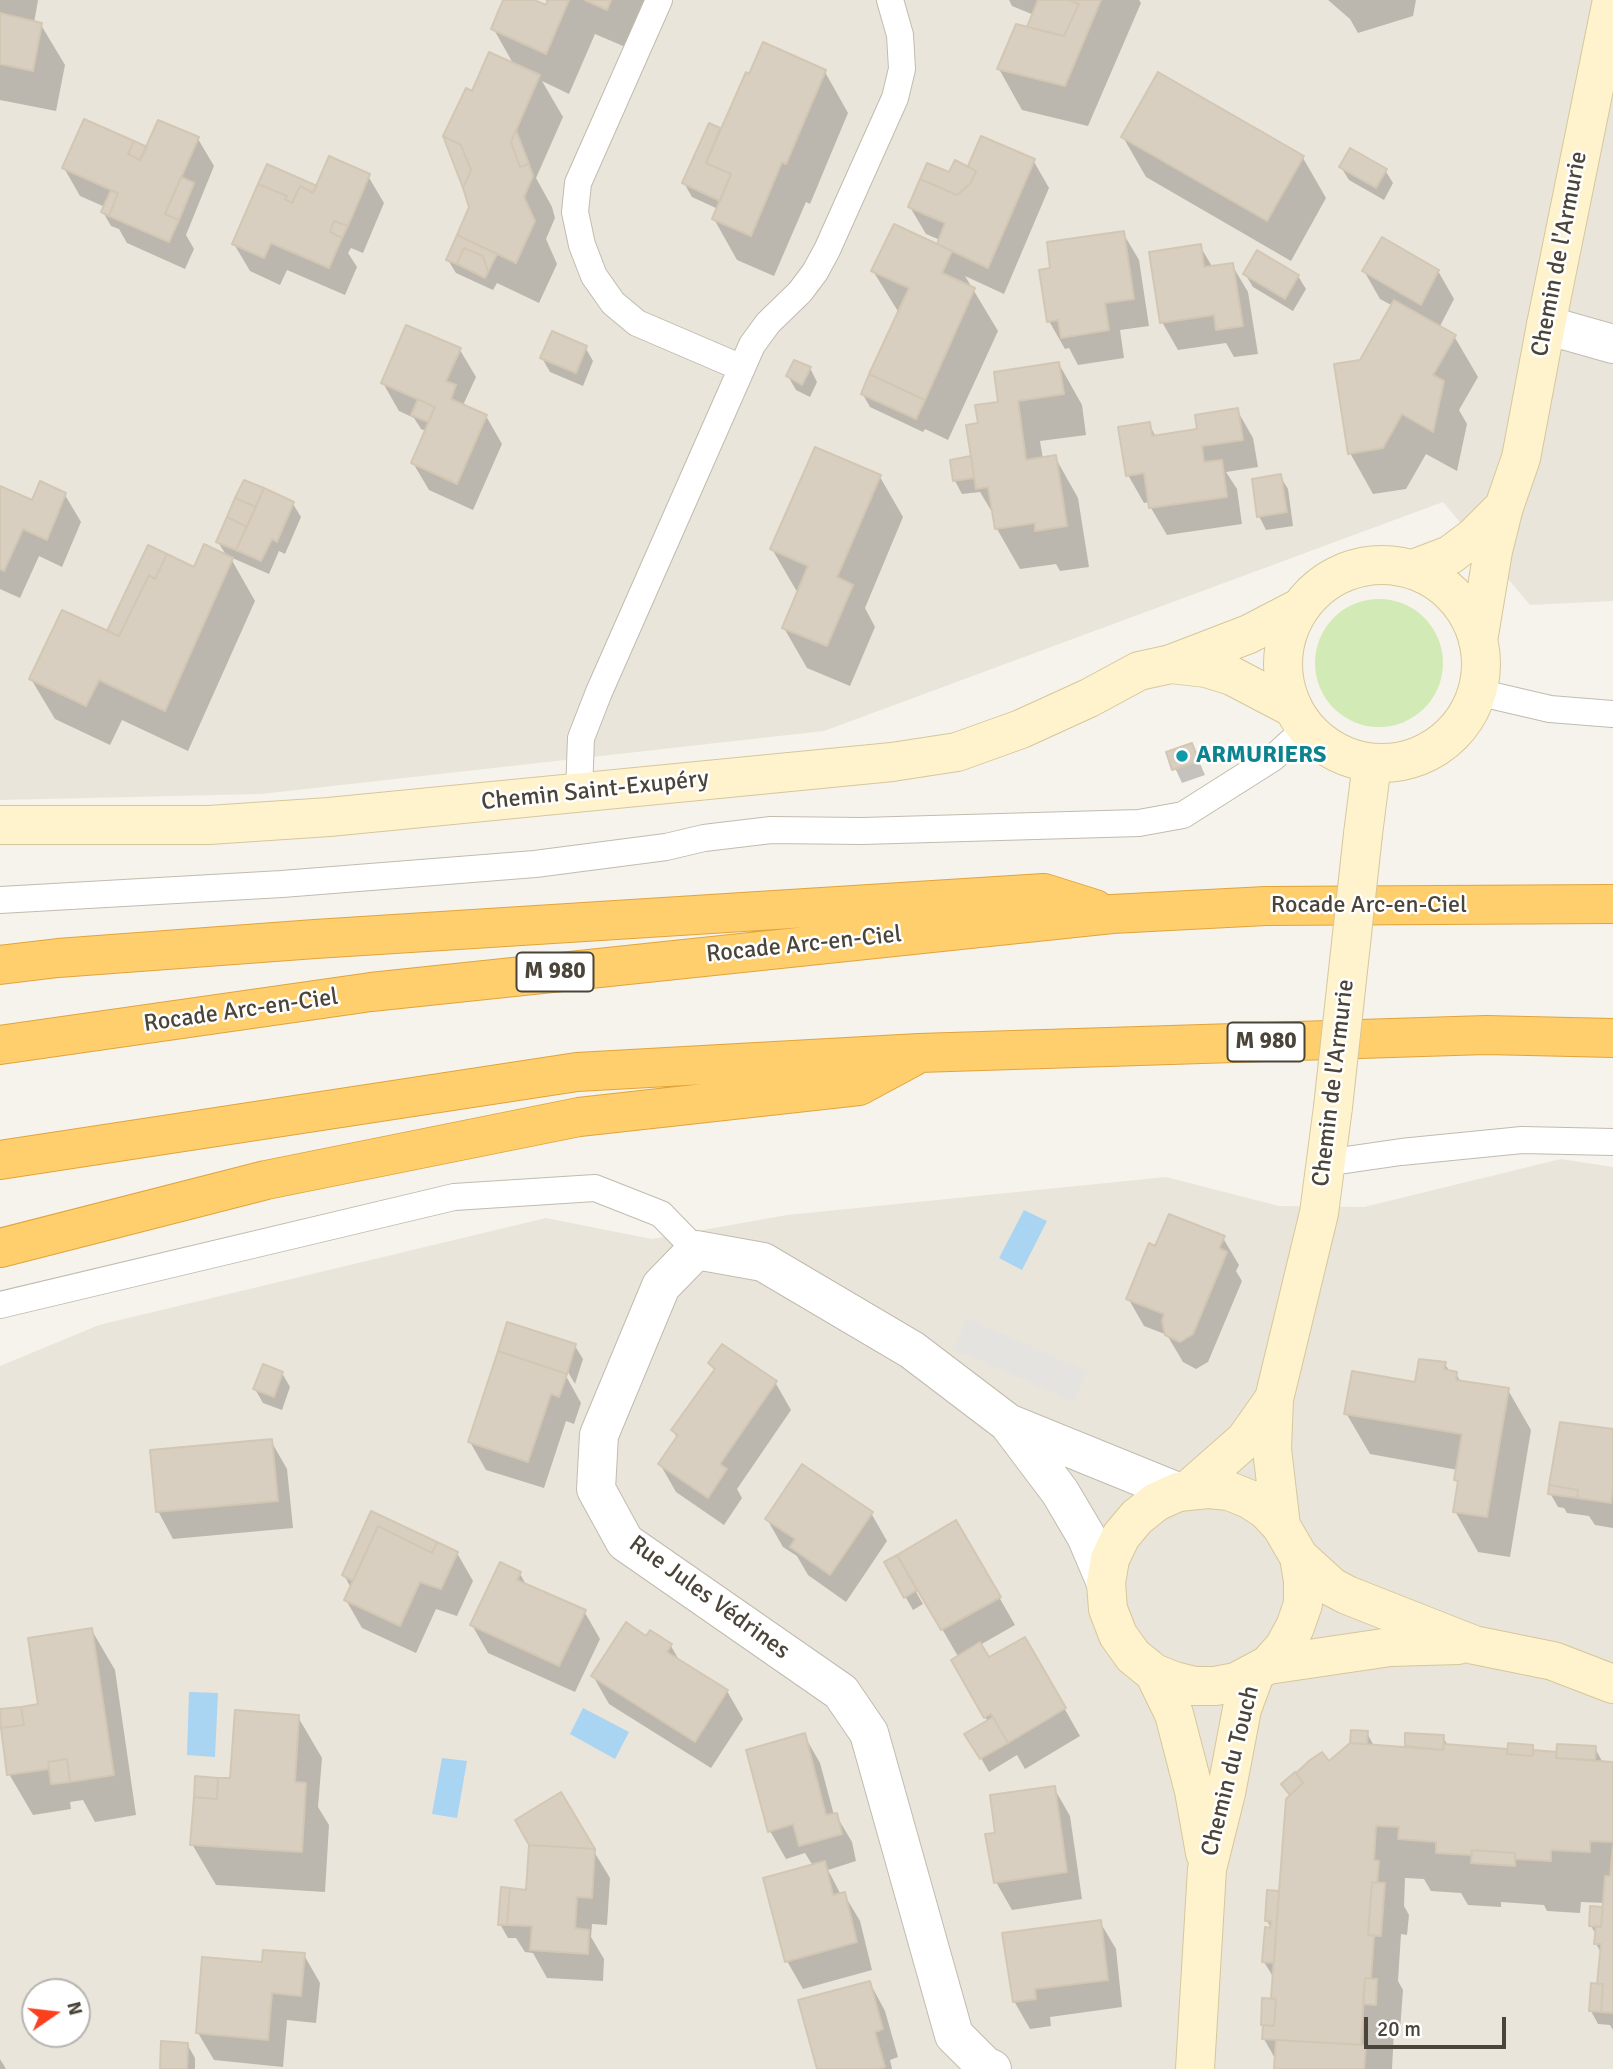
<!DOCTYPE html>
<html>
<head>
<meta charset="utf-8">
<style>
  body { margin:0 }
  #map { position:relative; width:1613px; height:2069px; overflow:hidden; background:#f6f3ec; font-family:Signika,sans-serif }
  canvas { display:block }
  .north { position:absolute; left:21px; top:1978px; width:70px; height:70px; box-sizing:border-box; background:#fff; border:2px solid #b7b4b0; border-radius:50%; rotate:76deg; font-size:19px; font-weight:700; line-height:28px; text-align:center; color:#4b4439 }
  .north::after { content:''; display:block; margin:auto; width:24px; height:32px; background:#fc3f1d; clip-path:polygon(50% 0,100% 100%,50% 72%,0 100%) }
  .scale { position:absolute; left:1364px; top:2017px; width:142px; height:32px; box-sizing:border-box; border:4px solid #4b4439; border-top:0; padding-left:9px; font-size:21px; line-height:24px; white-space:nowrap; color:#4b4439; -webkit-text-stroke:5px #fff; paint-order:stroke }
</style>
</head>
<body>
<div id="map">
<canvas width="1613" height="2069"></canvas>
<div class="north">N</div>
<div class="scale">20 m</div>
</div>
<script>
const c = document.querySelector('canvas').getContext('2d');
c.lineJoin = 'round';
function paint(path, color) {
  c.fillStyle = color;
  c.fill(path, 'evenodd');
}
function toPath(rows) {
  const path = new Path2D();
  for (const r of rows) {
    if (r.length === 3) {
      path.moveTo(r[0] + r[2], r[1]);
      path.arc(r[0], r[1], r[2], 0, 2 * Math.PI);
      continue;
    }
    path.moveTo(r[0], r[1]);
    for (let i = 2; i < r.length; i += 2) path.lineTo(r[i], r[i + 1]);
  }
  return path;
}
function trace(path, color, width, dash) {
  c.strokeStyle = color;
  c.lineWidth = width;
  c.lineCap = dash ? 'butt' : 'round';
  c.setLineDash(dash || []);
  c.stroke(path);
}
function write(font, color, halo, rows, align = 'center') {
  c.font = font + ' Signika,sans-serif';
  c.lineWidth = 5;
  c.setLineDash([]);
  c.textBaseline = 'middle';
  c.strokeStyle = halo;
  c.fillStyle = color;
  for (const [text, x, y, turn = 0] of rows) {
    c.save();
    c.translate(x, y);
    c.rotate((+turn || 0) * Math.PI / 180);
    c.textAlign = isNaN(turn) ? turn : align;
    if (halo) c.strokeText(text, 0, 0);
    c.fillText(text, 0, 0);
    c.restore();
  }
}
const residential = toPath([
  [0,0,1613,0,1613,601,1530,605,1443,502,824,731,261,794,0,800],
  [1561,1159,1613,1167,1613,2069,0,2069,0,1366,99,1325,546,1218,652,1239,787,1215,1166,1177,1279,1206,1364,1207],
  [35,1992,77,1992,77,2034,35,2034]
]);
const green = toPath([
  [1379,663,64]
]);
const parking = toPath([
  [967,1318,1087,1371,1074,1402,953,1349]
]);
const water = toPath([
  [1024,1210,1047,1221,1022,1270,999,1258],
  [189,1692,218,1693,215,1757,187,1755],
  [583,1708,629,1732,615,1759,570,1734],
  [442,1758,467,1761,457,1818,432,1814]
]);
const shadow = toPath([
  [0,0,38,0,34,23,41,25,65,65,56,111,0,100],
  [505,0,529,0,547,8,548,4,546,0,652,0,630,49,595,34,569,94,542,81,563,117,536,178,552,207,555,218,546,239,557,264,539,303,497,283,493,290,456,273,448,260,471,207,473,93,514,65,493,28],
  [1009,0,1139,0,1141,3,1088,126,1022,110,999,69,1031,30,1034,15,1012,6],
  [1328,0,1416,0,1413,16,1358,33,1350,19],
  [825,72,848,113,810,204,806,202,774,276,737,260,714,219,718,209,692,197,684,183,719,129,721,132],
  [1123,137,1303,158,1326,198,1291,261,1146,177],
  [982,138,1033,160,1049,188,1004,294,965,276,998,331,948,440,925,429,923,432,870,407,862,393,899,313,873,271,938,246,940,240,926,234,910,207,950,175,969,170],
  [198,139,214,166,186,235,194,249,185,269,127,243,119,229,111,226,103,212,105,207,80,196,64,168],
  [1341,167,1385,170,1393,183,1384,200,1349,180],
  [368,176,384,203,363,253,351,248,348,253,357,267,345,295,287,270,280,285,250,271,234,244],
  [1123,233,1139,260,1149,326,1120,330,1124,358,1078,365,1069,348,1065,349,1049,321,1052,269],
  [1200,246,1213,268,1232,265,1248,292,1258,354,1234,357,1226,343,1178,350,1162,322],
  [1364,271,1438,271,1454,299,1439,328,1454,336,1478,377,1459,410,1467,424,1457,471,1426,454,1406,489,1373,494,1350,453,1361,362,1393,306,1380,299],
  [1245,274,1298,276,1306,289,1293,311,1253,287],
  [585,347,593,361,583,386,550,372,542,358],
  [460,350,476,377,464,403,467,408,486,416,502,444,473,510,429,490,413,463,426,431,421,429,414,418,399,411,383,383],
  [1059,364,1082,405,1086,435,1040,441,1043,459,1055,457,1078,498,1089,567,1060,571,1056,564,1020,569,997,529,995,517,980,492,962,494,955,481,970,458,980,425,1000,403],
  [810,368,817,382,810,397,796,390,788,376],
  [1237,410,1253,438,1258,467,1226,472,1237,489,1242,524,1167,535,1151,508,1150,502,1144,503,1128,475,1149,424,1156,437,1199,430],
  [1280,476,1288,489,1293,526,1266,530,1259,516],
  [880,477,903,517,865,608,875,627,850,686,807,668,784,628,799,591,796,590,772,549],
  [0,488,33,502,65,495,81,522,62,567,39,556,20,598,0,589],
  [293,504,301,517,285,554,279,551,269,574,230,557,255,601,188,751,122,720,110,745,55,719,31,679,108,633,195,570,228,558,218,542],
  [1192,745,1205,775,1182,783,1168,753],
  [1223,1238,1239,1265,1236,1271,1242,1281,1208,1362,1196,1369,1183,1362,1167,1335,1144,1326,1128,1298,1156,1248],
  [575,1346,583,1359,575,1384,564,1365,561,1367,581,1403,574,1424,566,1421,544,1488,486,1470,470,1442],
  [710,1363,775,1382,791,1410,737,1489,742,1498,724,1525,676,1492,660,1464,677,1438,673,1430,715,1372],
  [1445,1364,1450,1372,1456,1374,1461,1382,1508,1390,1531,1430,1510,1557,1478,1552,1455,1511,1459,1486,1456,1480,1458,1470,1370,1454,1346,1413,1416,1384],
  [282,1373,290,1387,282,1410,263,1403,255,1389],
  [1613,1431,1613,1528,1595,1525,1589,1516,1567,1513,1564,1508,1558,1507,1550,1493],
  [271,1441,287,1469,293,1528,173,1539,158,1511],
  [871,1513,887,1541,846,1602,808,1575,797,1556,783,1547,767,1519],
  [956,1522,1015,1625,980,1645,988,1659,1025,1639,1080,1736,1025,1769,1017,1755,989,1772,967,1734,988,1722,953,1661,959,1658,903,1562,900,1564,923,1604,913,1610,886,1563],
  [457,1553,473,1581,457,1616,436,1609,416,1653,362,1628,346,1600,351,1588,344,1575],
  [520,1574,527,1586,584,1611,600,1639,575,1692,488,1653,472,1625],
  [91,1629,115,1670,136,1815,95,1822,83,1800,70,1802,71,1809,33,1815,9,1774,0,1711,40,1706],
  [647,1638,671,1646,680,1662,727,1691,743,1719,711,1768,609,1704,593,1676],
  [298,1717,322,1758,318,1807,329,1825,325,1892,216,1885,192,1844,232,1780],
  [1353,1732,1367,1733,1374,1746,1408,1749,1406,1746,1443,1737,1448,1746,1506,1750,1509,1754,1532,1747,1535,1752,1558,1754,1595,1748,1603,1763,1613,1764,1613,2030,1610,2025,1598,2024,1591,2011,1599,1985,1602,1954,1596,1944,1597,1936,1591,1926,1604,1913,1605,1903,1581,1902,1580,1913,1547,1911,1544,1905,1501,1902,1501,1907,1468,1905,1461,1893,1431,1891,1424,1879,1405,1878,1404,1906,1409,1915,1407,1935,1401,1934,1398,1981,1403,1990,1400,2030,1394,2030,1392,2069,1275,2069,1276,2060,1264,2039,1265,2028,1263,2025,1274,2000,1275,1975,1272,1975,1264,1962,1273,1931,1267,1921,1268,1892,1281,1893,1291,1797,1283,1784,1301,1783,1329,1764,1352,1744],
  [804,1735,820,1763,834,1815,836,1815,852,1842,856,1861,828,1870,841,1895,844,1894,860,1921,872,1970,803,1989,787,1961,813,1866,805,1853,786,1859,770,1831],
  [1054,1788,1070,1816,1082,1899,1012,1910,996,1882,997,1834],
  [593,1850,610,1878,607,1925,592,1924,591,1937,604,1959,603,1981,547,1978,533,1953,525,1952,516,1938,508,1938,500,1924,527,1891],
  [1100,1922,1116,1949,1122,2007,1050,2017,1051,2026,1030,2029,1014,2001],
  [304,1955,320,1983,316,2023,287,2020,283,2067,214,2060,198,2033,263,1964],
  [870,1983,885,2011,898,2057,890,2060,892,2069,818,2069],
  [187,2044,195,2058,195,2069,161,2069],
  [0,2059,6,2069,0,2069]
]);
const building = toPath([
  [503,0,534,0,546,5,548,0,569,0,546,54,491,29,503,0],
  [585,0,611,0,607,10,585,0],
  [1038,0,1069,0,1079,4,1064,36,1027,27,1038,0],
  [1069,0,1101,0,1065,86,997,69,1016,24,1064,36,1079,4,1069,0],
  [0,13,42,23,33,71,0,64,0,13],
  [763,42,826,70,786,164,782,162,751,236,712,219,731,174,706,163,746,72,749,74,763,42],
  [489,52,540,75,511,142,520,167,529,164,533,176,524,197,535,221,516,263,457,235,469,207,463,188,471,170,461,145,443,136,466,88,472,91,489,52],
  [1158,72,1304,156,1267,221,1121,137,1158,72],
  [84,119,134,141,128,154,140,160,158,120,199,137,165,214,179,220,169,242,109,216,118,193,62,168,84,119],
  [709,123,720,128,706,163,731,174,720,201,682,183,709,123],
  [516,130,529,164,520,167,511,142,516,130],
  [443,136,461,145,471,170,463,188,443,136],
  [981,136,1035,159,988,268,937,244,945,223,908,207,920,179,957,195,971,183,976,171,968,166,981,136],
  [134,141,147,147,140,160,128,154,134,141],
  [1350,148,1387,169,1376,188,1339,167,1350,148],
  [329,156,370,174,348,226,334,221,330,232,342,238,329,268,271,243,264,258,232,244,258,184,287,196,285,199,292,203,300,186,313,193,329,156],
  [955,160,976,171,971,183,957,195,920,179,927,163,949,172,955,160],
  [267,164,317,186,313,193,300,186,292,203,285,199,287,196,258,184,267,164],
  [181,177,194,183,179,220,165,214,181,177],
  [111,190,118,193,109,216,101,212,111,190],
  [334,221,348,226,342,238,330,232,334,221],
  [894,224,952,251,942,273,975,288,925,400,869,374,909,288,871,271,894,224],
  [1124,231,1134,299,1105,303,1109,330,1061,338,1058,320,1047,322,1039,270,1050,268,1047,242,1124,231],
  [457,235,497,254,488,272,483,256,464,248,457,264,446,260,457,235],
  [1382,237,1439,270,1421,305,1362,271,1382,237],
  [1201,244,1204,267,1233,263,1243,326,1216,330,1214,315,1160,323,1149,252,1201,244],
  [464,248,483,256,488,272,485,278,457,264,464,248],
  [1257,250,1299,275,1285,299,1243,274,1257,250],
  [1394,300,1456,335,1433,375,1444,381,1433,432,1402,414,1383,448,1348,454,1334,364,1360,360,1394,300],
  [406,325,461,348,446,381,456,385,451,399,487,415,457,484,411,463,435,407,381,383,406,325],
  [552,331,587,346,576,373,540,358,552,331],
  [794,360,811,367,802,385,786,376,794,360],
  [1059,362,1064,394,1018,401,1026,460,1056,455,1067,526,1035,531,1035,523,995,529,988,487,976,489,966,425,978,423,975,405,998,402,994,372,1059,362],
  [869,374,925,400,916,419,861,394,869,374],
  [418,399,435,407,428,422,411,415,418,399],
  [1238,408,1243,440,1202,446,1204,462,1222,460,1227,497,1149,508,1144,473,1126,476,1118,427,1150,422,1152,436,1197,429,1195,415,1238,408],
  [815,447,881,475,837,577,853,585,827,646,782,628,808,566,770,549,815,447],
  [971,456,974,478,953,481,950,460,971,456],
  [1281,474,1287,512,1257,517,1252,479,1281,474],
  [244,480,264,488,256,507,235,498,244,480],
  [40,481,66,493,47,540,23,529,4,571,0,569,0,486,32,500,40,481],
  [264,488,294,502,277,542,272,539,261,561,236,550,264,488],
  [235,498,256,507,247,527,227,517,235,498],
  [227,517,247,527,236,550,216,542,227,517],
  [204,544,233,558,165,711,99,680,86,706,29,679,62,610,119,636,149,575,155,579,167,554,194,567,204,544],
  [148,545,167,554,155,579,149,575,119,636,107,631,148,545],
  [1192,743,1199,761,1172,770,1166,752,1192,743],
  [1169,1214,1225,1236,1219,1248,1227,1252,1193,1334,1180,1342,1165,1335,1162,1321,1164,1314,1126,1299,1149,1243,1155,1246,1169,1214],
  [507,1322,576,1344,567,1374,498,1351,507,1322],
  [722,1344,777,1381,720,1464,727,1469,708,1498,658,1464,678,1435,671,1430,715,1369,708,1363,722,1344],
  [498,1351,567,1374,559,1397,551,1394,528,1462,468,1442,498,1351],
  [1419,1359,1446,1362,1444,1369,1457,1372,1456,1380,1509,1388,1487,1517,1453,1512,1458,1481,1454,1480,1462,1434,1344,1414,1352,1371,1415,1382,1419,1359],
  [263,1364,283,1372,274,1397,253,1389,263,1364],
  [1560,1422,1613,1429,1613,1487,1611,1503,1577,1498,1578,1490,1549,1485,1560,1422],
  [272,1439,278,1501,156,1512,150,1450,272,1439],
  [802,1464,873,1512,830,1575,790,1547,795,1539,765,1519,802,1464],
  [1549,1485,1578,1490,1577,1498,1548,1494,1549,1485],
  [371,1511,437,1542,432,1553,378,1526,353,1581,342,1575,371,1511],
  [956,1520,1001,1597,941,1630,897,1555,956,1520],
  [378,1526,432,1553,437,1542,458,1552,441,1589,420,1582,400,1626,344,1600,378,1526],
  [897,1555,917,1590,904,1598,884,1562,897,1555],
  [500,1562,521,1572,517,1580,586,1610,559,1666,470,1625,500,1562],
  [626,1622,646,1636,650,1630,672,1644,667,1652,728,1690,695,1742,591,1676,626,1622],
  [92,1628,114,1775,70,1782,67,1759,48,1762,49,1769,7,1775,1,1728,24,1725,21,1707,38,1704,28,1638,92,1628],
  [1025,1637,1066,1708,1008,1743,991,1714,984,1718,951,1660,980,1642,989,1657,1025,1637],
  [21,1707,24,1725,1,1728,0,1709,21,1707],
  [235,1710,299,1715,295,1782,306,1783,302,1852,190,1845,194,1797,217,1799,218,1778,230,1778,235,1710],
  [993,1717,1008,1743,980,1759,964,1734,993,1717],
  [1351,1730,1368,1731,1367,1744,1350,1743,1351,1730],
  [805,1733,826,1815,837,1813,842,1834,799,1846,793,1824,768,1832,746,1750,805,1733],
  [1405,1733,1444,1735,1443,1750,1405,1746,1405,1733],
  [1350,1743,1443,1750,1444,1744,1507,1749,1507,1754,1533,1756,1533,1750,1557,1752,1556,1758,1613,1762,1613,1842,1590,1841,1590,1852,1551,1850,1551,1861,1515,1859,1515,1853,1472,1850,1471,1855,1436,1853,1436,1842,1398,1839,1399,1827,1376,1826,1374,1860,1379,1861,1377,1883,1372,1882,1368,1935,1374,1936,1371,1978,1365,1978,1361,2045,1262,2039,1263,2025,1274,2026,1276,1999,1271,1998,1286,1799,1303,1783,1296,1773,1310,1760,1322,1752,1329,1761,1350,1743],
  [1508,1743,1533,1745,1533,1756,1507,1754,1508,1743],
  [1557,1744,1596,1746,1595,1760,1556,1758,1557,1744],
  [67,1759,70,1782,51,1784,48,1762,67,1759],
  [1295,1772,1303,1783,1290,1795,1281,1784,1295,1772],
  [195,1776,218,1778,217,1799,194,1797,195,1776],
  [1055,1786,1067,1872,994,1883,985,1834,995,1833,990,1795,1055,1786],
  [561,1792,595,1849,529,1845,515,1820,561,1792],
  [529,1845,595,1849,592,1898,577,1897,575,1928,589,1930,588,1954,530,1950,532,1926,507,1925,510,1888,526,1890,529,1845],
  [1613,1846,1613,2013,1601,2012,1603,1984,1597,1984,1601,1944,1594,1944,1596,1926,1601,1927,1605,1876,1610,1876,1613,1846],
  [1472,1850,1515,1853,1515,1866,1471,1863,1472,1850],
  [825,1861,833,1895,845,1892,857,1942,785,1962,763,1878,825,1861],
  [1372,1882,1385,1883,1381,1936,1368,1935,1372,1882],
  [501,1887,510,1888,507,1925,498,1925,501,1887],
  [1267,1890,1279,1891,1274,1963,1262,1962,1265,1927,1270,1928,1271,1921,1265,1921,1267,1890],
  [1590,1906,1603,1907,1601,1927,1589,1926,1590,1906],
  [1101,1920,1108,1980,1035,1989,1036,1999,1013,2002,1002,1933,1101,1920],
  [263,1950,305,1953,301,1996,272,1993,268,2040,196,2033,202,1957,262,1962,263,1950],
  [1365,1978,1377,1979,1376,2005,1363,2004,1365,1978],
  [870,1981,883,2029,875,2032,885,2067,877,2069,817,2069,798,2000,870,1981],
  [1591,1983,1603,1984,1601,2012,1589,2011,1591,1983],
  [1262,1998,1276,1999,1274,2026,1261,2025,1262,1998],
  [1276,2040,1366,2045,1364,2069,1274,2069,1276,2040],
  [161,2041,188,2043,187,2069,160,2069,161,2041]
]);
const lane = toPath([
  [659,0,578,183,575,212,582,245,594,276,613,303,637,323,742,368],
  [1477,692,1550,709,1613,714],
  [579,792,581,738,599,692,752,345,768,323,800,292,815,272,827,250,895,98,902,69,900,35,890,0],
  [0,900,282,884,535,864,666,847,704,838,771,830,862,831,1139,823,1183,815,1273,758,1306,728],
  [1325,1163,1401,1152,1522,1140,1613,1142],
  [0,1305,454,1197,595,1188,661,1214,696,1250]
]);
const street = toPath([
  [1546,325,1613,344],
  [1008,1423,1060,1492,1086,1536,1106,1583],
  [992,2069,985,2066,954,2035,869,1733,841,1692,625,1542,596,1489,599,1435,661,1286,696,1250,763,1262,912,1350,1008,1423,1178,1492]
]);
const secondary = toPath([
  [1382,664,99],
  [1413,569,1450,555,1474,537,1504,507],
  [1478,641,1493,551,1504,507,1521,458,1546,325,1612,0],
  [1171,664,1206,668,1232,676,1293,708],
  [0,825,209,825,329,817,892,762,957,752,1021,729,1089,698,1139,671,1171,664,1249,634,1299,608],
  [1363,834,1372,763],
  [1187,1491,1245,1440,1274,1399],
  [1281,1526,1266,1510,1249,1499,1229,1491,1208,1489,1178,1492,1156,1502,1137,1517,1121,1536,1110,1559,1106,1583,1108,1609,1118,1635,1133,1656,1154,1673,1174,1681,1194,1686,1215,1686,1236,1682,1268,1665,1284,1647,1295,1627,1303,1604,1303,1581,1299,1557,1281,1526,1272,1449,1274,1399,1319,1213,1333,1107],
  [1299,1557,1332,1587,1347,1595,1474,1645,1553,1661,1613,1684],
  [1268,1665,1390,1647,1458,1645],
  [1154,1673,1174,1714,1194,1791,1205,1853],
  [1195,2069,1207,1869,1226,1793,1242,1709,1255,1674]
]);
const highway = toPath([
  [0,965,58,958,315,939,1044,893,1095,909],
  [0,1045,371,992,1112,914,1266,906,1613,904],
  [0,1160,577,1072,919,1053,1486,1035,1613,1038],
  [0,1248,266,1180,579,1117,859,1086,911,1058]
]);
const secondaryBridge = toPath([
  [1333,1107,1363,834]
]);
const markers = [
  [1182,756,7,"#0f9aa8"]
];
const shields = [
  [555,972,77],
  [1266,1042,77]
];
const shieldNames = [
  ["M 980",555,972],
  ["M 980",1266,1042]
];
const streetNames = [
  ["Chemin de l'Armurie",1560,254,-79],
  ["Chemin Saint-Exupéry",595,791,-6],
  ["Rocade Arc-en-Ciel",1369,906],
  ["Rocade Arc-en-Ciel",804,945,-6],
  ["Rocade Arc-en-Ciel",241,1011,-8],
  ["Chemin de l'Armurie",1334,1083,-83],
  ["Rue Jules Védrines",709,1598,36],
  ["Chemin du Touch",1231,1771,-76]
];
const cultureNames = [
  ["ARMURIERS",1196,756]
];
paint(residential, '#eae5da');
paint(green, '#d2eab5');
paint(parking, '#e5e3e0');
paint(water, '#a9d4f2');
paint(shadow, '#0003');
paint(building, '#d8cfc1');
trace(building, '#d3c7b4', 2);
trace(lane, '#c2bbae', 28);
trace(street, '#c2bbae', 40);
trace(secondary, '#d6c79b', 40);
trace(highway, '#e0a43c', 40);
trace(lane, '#fff', 26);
trace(street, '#fff', 38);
trace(secondary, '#fff3cd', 38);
trace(highway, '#ffcf6e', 38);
trace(secondaryBridge, '#d6c79b', 40, []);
trace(secondaryBridge, '#fff3cd', 38);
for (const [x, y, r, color] of markers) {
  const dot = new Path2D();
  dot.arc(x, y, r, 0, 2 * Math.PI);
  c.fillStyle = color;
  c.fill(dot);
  trace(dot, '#fff', 2.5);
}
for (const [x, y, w] of shields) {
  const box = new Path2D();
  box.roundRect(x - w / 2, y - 19.5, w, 39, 5);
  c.fillStyle = '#fff';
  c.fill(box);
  trace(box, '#4b4439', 2);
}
write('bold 23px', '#4b4439', null, shieldNames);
write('24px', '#4b4439', '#fff', streetNames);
write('bold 24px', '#0d838f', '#fff', cultureNames, 'left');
</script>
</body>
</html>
